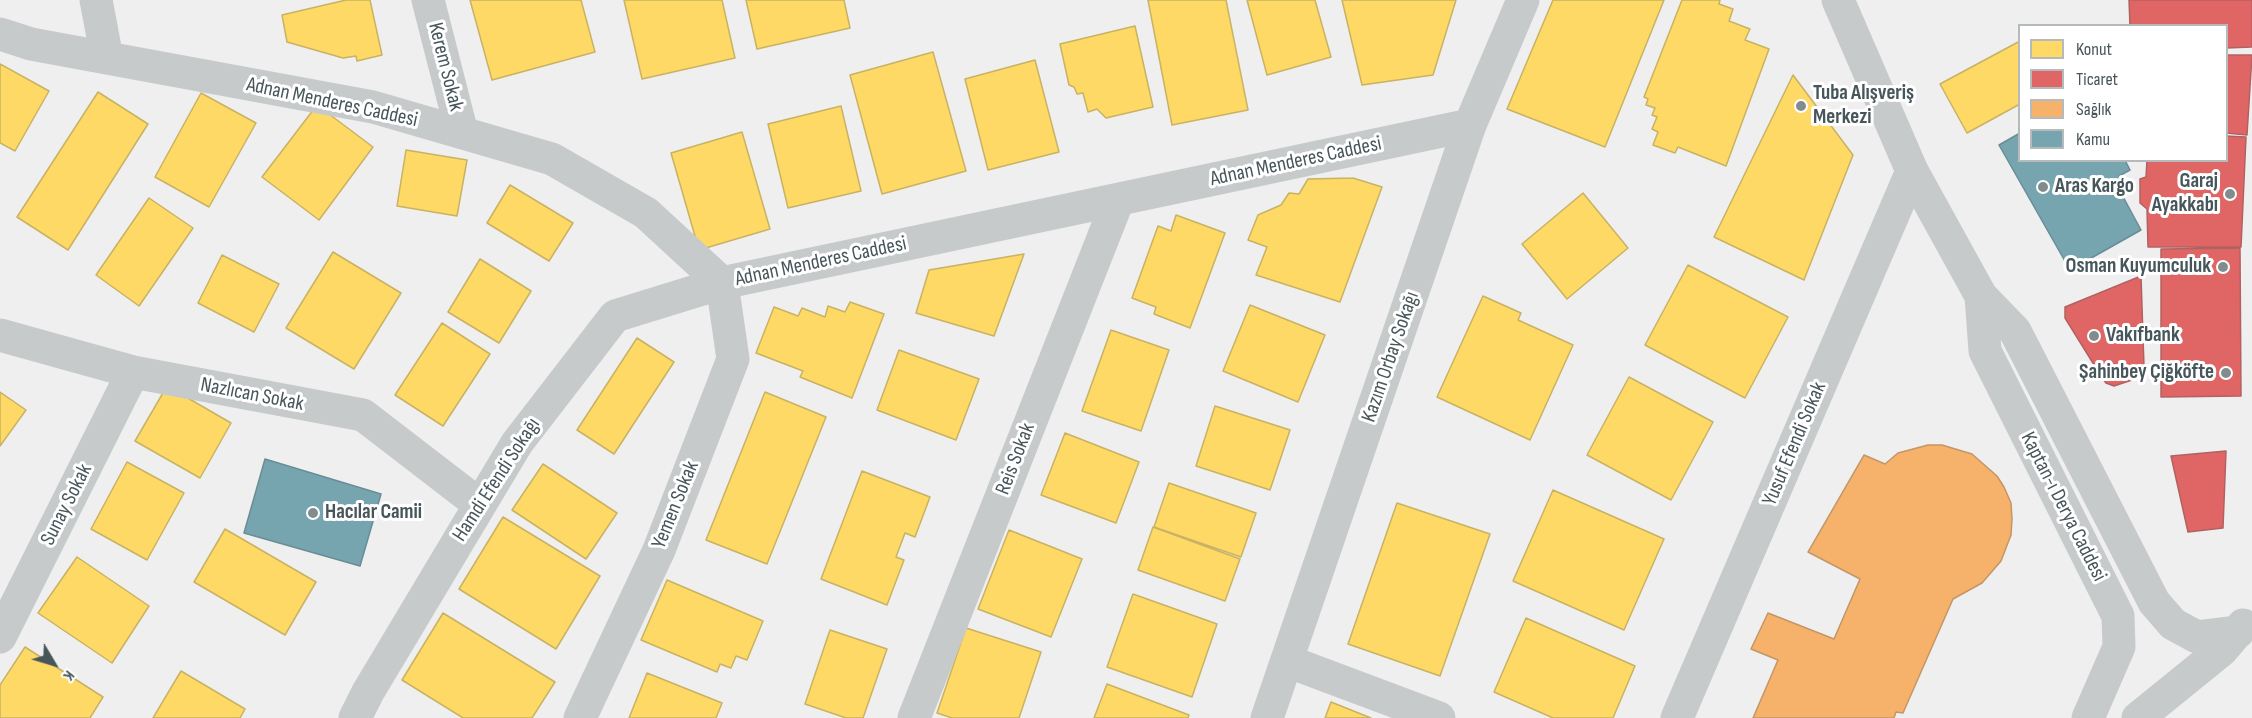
<!DOCTYPE html>
<html>
<head>
<meta charset="utf-8">
<style>
  body { margin:0 }
  #map { position:relative; width:2252px; height:718px; overflow:hidden; background:#f0efef; font-family:"Sofia Sans Condensed",sans-serif }
  canvas { display:block }
  .legend { position:absolute; left:2018px; top:24px; width:210px; height:138px; box-sizing:border-box; background:#fff; border:2px solid #b5bbbd; margin:0; padding:8px 10px; list-style:none; font-size:18px; color:#47565b }
  .legend li { display:flex; align-items:center; gap:12px; height:30px }
  .legend b { width:30px; border:2px solid #b5bbbd }
  .north { position:absolute; left:24px; top:634px; width:60px; height:60px; -webkit-text-stroke:4px #fff; paint-order:stroke; rotate:128deg; font-size:16px; font-weight:700; line-height:24px; text-align:center; color:#47565b }
  .north::after { content:''; display:block; margin:auto; width:21px; height:27px; background:#47565b; clip-path:polygon(50% 0,100% 100%,50% 72%,0 100%) }
</style>
</head>
<body>
<div id="map">
<canvas width="2252" height="718"></canvas>
<ul class="legend">
<li><b style="height:16px;background:#ffd966"></b>Konut</li>
<li><b style="height:16px;background:#e06666"></b>Ticaret</li>
<li><b style="height:16px;background:#f6b26b"></b>Sağlık</li>
<li><b style="height:16px;background:#76a5af"></b>Kamu</li>
</ul>
<div class="north">K</div>
</div>
<script>
const c = document.querySelector('canvas').getContext('2d');
c.lineJoin = 'round';
function paint(path, color) {
  c.fillStyle = color;
  c.fill(path, 'evenodd');
}
function toPath(rows) {
  const path = new Path2D();
  for (const r of rows) {
    path.moveTo(r[0], r[1]);
    for (let i = 2; i < r.length; i += 2) path.lineTo(r[i], r[i + 1]);
  }
  return path;
}
function trace(path, color, width, dash) {
  c.strokeStyle = color;
  c.lineWidth = width;
  c.lineCap = dash ? 'butt' : 'round';
  c.setLineDash(dash || []);
  c.stroke(path);
}
function write(font, color, halo, rows, align = 'center') {
  c.font = font + ' "Sofia Sans Condensed",sans-serif';
  c.lineWidth = 6;
  c.setLineDash([]);
  c.textBaseline = 'middle';
  c.strokeStyle = halo;
  c.fillStyle = color;
  for (const [text, x, y, turn = 0] of rows) {
    c.save();
    c.translate(x, y);
    c.rotate((+turn || 0) * Math.PI / 180);
    c.textAlign = isNaN(turn) ? turn : align;
    if (halo) c.strokeText(text, 0, 0);
    c.fillText(text, 0, 0);
    c.restore();
  }
}
const homes = toPath([
  [346,0,370,0,382,55,357,61,356,56,343,58,287,42,282,15,346,0],
  [470,0,581,0,595,52,492,80,470,0],
  [624,0,722,0,735,58,642,79,624,0],
  [746,0,844,0,850,28,757,49,746,0],
  [1148,0,1226,0,1248,110,1172,125,1148,0],
  [1247,0,1315,0,1331,57,1267,75,1247,0],
  [1342,0,1456,0,1433,75,1362,85,1342,0],
  [1553,0,1664,0,1605,147,1507,109,1553,0],
  [1682,0,1720,0,1719,4,1733,9,1729,21,1750,29,1745,40,1769,49,1726,166,1678,147,1675,153,1653,145,1658,132,1652,129,1657,117,1652,115,1655,108,1646,105,1648,99,1644,97,1682,0],
  [1135,26,1153,107,1106,118,1097,109,1088,112,1083,93,1077,94,1074,87,1069,85,1060,44,1135,26],
  [2020,41,2020,104,1967,133,1940,84,2020,41],
  [933,52,966,171,882,194,850,75,933,52],
  [1035,60,1059,152,988,170,965,79,1035,60],
  [0,64,49,91,15,151,0,143,0,64],
  [1793,75,1853,155,1804,280,1714,237,1793,75],
  [98,92,148,124,68,250,17,217,98,92],
  [201,93,256,123,209,207,155,177,201,93],
  [317,105,373,147,319,220,262,177,317,105],
  [841,106,861,191,788,208,768,124,841,106],
  [742,132,770,229,699,250,671,153,742,132],
  [406,150,467,160,457,216,397,206,406,150],
  [1353,178,1382,187,1340,302,1256,275,1267,247,1248,240,1258,215,1281,205,1289,193,1299,194,1308,179,1353,178],
  [510,185,573,223,549,261,487,223,510,185],
  [1583,193,1628,248,1567,299,1522,244,1583,193],
  [149,198,193,228,139,306,96,275,149,198],
  [1176,215,1225,233,1190,328,1154,314,1156,307,1132,298,1158,226,1171,231,1176,215],
  [333,252,401,293,354,369,286,328,333,252],
  [1024,254,994,336,916,313,929,270,1024,254],
  [222,255,279,284,254,332,198,303,222,255],
  [480,259,531,291,499,343,448,312,480,259],
  [1688,265,1788,317,1745,398,1645,345,1688,265],
  [1483,296,1521,313,1518,320,1573,345,1530,440,1437,397,1483,296],
  [850,302,884,314,852,398,800,377,803,371,756,353,774,307,798,316,802,308,825,317,828,306,845,312,850,302],
  [1250,305,1325,335,1298,402,1223,371,1250,305],
  [442,323,490,354,443,426,395,395,442,323],
  [1111,330,1169,350,1141,431,1082,411,1111,330],
  [637,338,674,362,614,454,577,430,637,338],
  [899,350,979,379,956,440,877,410,899,350],
  [1629,377,1713,422,1671,500,1587,455,1629,377],
  [167,386,231,423,200,478,135,441,167,386],
  [0,392,26,410,0,446,0,392],
  [765,392,826,417,767,564,706,540,765,392],
  [1215,406,1290,430,1270,490,1196,466,1215,406],
  [1065,433,1139,462,1116,523,1041,495,1065,433],
  [127,462,184,493,147,560,91,529,127,462],
  [543,464,617,513,586,559,512,510,543,464],
  [862,471,930,497,915,537,905,533,896,557,904,560,887,605,821,579,862,471],
  [1169,483,1256,513,1241,557,1154,527,1169,483],
  [1553,490,1664,539,1624,630,1513,581,1553,490],
  [1397,503,1490,534,1440,676,1348,644,1397,503],
  [503,517,600,576,556,649,459,589,503,517],
  [1153,527,1240,559,1225,601,1138,570,1153,527],
  [225,529,316,582,285,635,194,582,225,529],
  [1009,530,1082,559,1051,637,978,609,1009,530],
  [77,557,149,606,112,663,38,613,77,557],
  [667,580,763,621,747,660,736,656,731,668,720,664,717,672,641,640,667,580],
  [1133,594,1217,624,1192,697,1107,667,1133,594],
  [443,613,555,682,532,718,463,718,402,680,443,613],
  [1526,618,1635,666,1613,718,1553,718,1494,692,1526,618],
  [966,628,1041,652,1019,718,952,718,937,713,966,628],
  [830,630,887,649,863,718,846,718,805,704,830,630],
  [25,647,103,697,90,718,0,718,0,685,25,647],
  [181,671,245,709,240,718,153,718,181,671],
  [647,673,722,703,716,718,629,718,647,673],
  [1107,684,1189,715,1188,718,1094,718,1107,684],
  [1331,702,1371,718,1325,718,1331,702]
]);
const shops = toPath([
  [2129,0,2252,0,2252,47,2226,48,2226,26,2130,26,2129,0],
  [2226,55,2252,55,2247,135,2226,133,2226,55],
  [2226,136,2246,137,2241,247,2148,247,2147,209,2140,203,2140,179,2146,177,2147,160,2226,160,2226,136],
  [2240,248,2241,396,2161,397,2161,249,2240,248],
  [2141,276,2144,367,2135,379,2114,386,2106,383,2101,376,2065,318,2065,307,2141,276],
  [2226,451,2223,528,2188,532,2171,456,2226,451]
]);
const health = toPath([
  [1928,445,1942,445,1972,454,1997,476,2004,487,2011,503,2012,519,2011,535,2001,561,1982,583,1953,599,1903,713,1896,712,1894,718,1753,718,1778,660,1751,649,1768,613,1834,639,1860,579,1808,552,1864,455,1885,464,1898,453,1928,445]
]);
const public = toPath([
  [2020,133,2020,160,2125,160,2130,170,2119,176,2126,188,2120,191,2141,230,2070,270,1999,145,2020,133],
  [265,459,381,494,360,566,244,533,265,459]
]);
const minor = toPath([
  [96,0,107,58],
  [428,0,462,133],
  [0,34,31,44,373,107,552,159,646,213,722,283],
  [0,335,133,372,363,415,480,505],
  [0,637,133,372],
  [1287,661,1439,718],
  [355,718,368,692,517,443,615,316,722,283,1470,125],
  [580,718,659,550,733,359,722,283],
  [914,718,1118,200],
  [1267,718,1470,125,1523,0],
  [1677,718,1912,171]
]);
const tertiary = toPath([
  [1838,0,1912,171,1981,296,2015,331,2154,602,2173,624,2197,637,2238,632],
  [1981,296,1985,351,2118,616,2119,647,2088,718],
  [2138,718,2222,650,2243,625]
]);
const markers = [
  [1801,106,6,"#828c8f"],
  [2043,187,6,"#828c8f"],
  [2230,194,6,"#828c8f"],
  [2223,267,6,"#828c8f"],
  [2094,336,6,"#828c8f"],
  [2226,373,6,"#828c8f"],
  [313,513,6,"#828c8f"]
];
const streetNames = [
  ["Kerem Sokak",445,67,76],
  ["Adnan Menderes Caddesi",332,103,12],
  ["Adnan Menderes Caddesi",1296,162,-12],
  ["Adnan Menderes Caddesi",821,262,-12],
  ["Kazım Orbay Sokağı",1391,357,-71],
  ["Nazlıcan Sokak",252,395,11],
  ["Yusuf Efendi Sokak",1795,444,-67],
  ["Reis Sokak",1016,459,-69],
  ["Hamdi Efendi Sokağı",497,480,-57],
  ["Sunay Sokak",67,505,-63],
  ["Yemen Sokak",676,505,-68],
  ["Kaptan-ı Derya Caddesi",2063,507,63]
];
const poiNames = [
  ["Tuba Alışveriş",1813,94],
  ["Merkezi",1813,118],
  ["Garaj",2218,182,"right"],
  ["Ayakkabı",2218,206,"right"],
  ["Aras Kargo",2055,187],
  ["Osman Kuyumculuk",2211,267,"right"],
  ["Vakıfbank",2106,336],
  ["Şahinbey Çiğköfte",2214,373,"right"],
  ["Hacılar Camii",325,513]
];
paint(homes, '#ffd966');
trace(homes, '#c8b263', 1.5);
paint(shops, '#e06666');
trace(shops, '#b26163', 1.5);
paint(health, '#f6b26b');
trace(health, '#c29666', 1.5);
paint(public, '#76a5af');
trace(public, '#688d96', 1.5);
trace(minor, '#c7cacb', 33);
trace(tertiary, '#c7cacb', 33);
for (const [x, y, r, color] of markers) {
  const dot = new Path2D();
  dot.arc(x, y, r, 0, 2 * Math.PI);
  c.fillStyle = color;
  c.fill(dot);
  trace(dot, '#fff', 2);
}
write('21px', '#47565b', '#fff', streetNames);
write('bold 21px', '#47565b', '#fff', poiNames, 'left');
</script>
</body>
</html>
